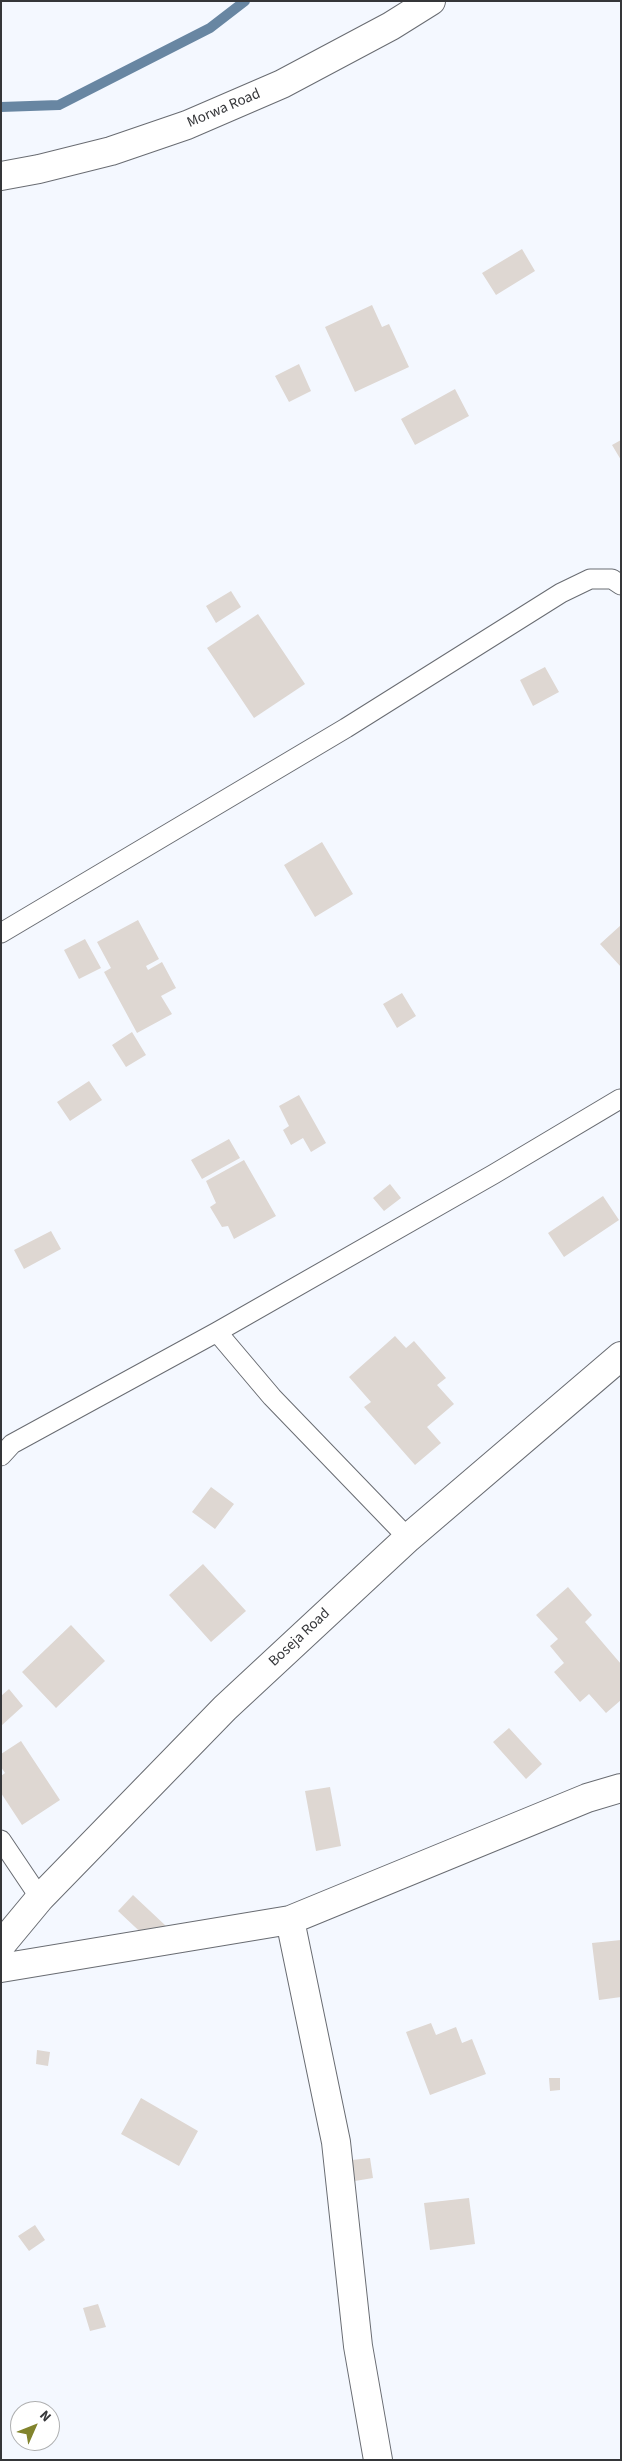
<!DOCTYPE html>
<html>
<head>
<meta charset="utf-8">
<style>
  body { margin:0 }
  #map { position:relative; width:622px; height:2461px; overflow:hidden; background:#f4f8ff; font-family:"Source Sans 3",sans-serif }
  canvas { display:block }
  .frame { position:absolute; inset:0; border:2px solid #353639; pointer-events:none }
  .north { position:absolute; left:10px; top:2401px; width:50px; height:50px; box-sizing:border-box; background:#fff; border:1px solid #aeafb0; border-radius:50%; rotate:46deg; font-size:14px; font-weight:700; line-height:20px; text-align:center; color:#353639 }
  .north::after { content:''; display:block; margin:auto; width:18px; height:22px; background:#82842d; clip-path:polygon(50% 0,100% 100%,50% 72%,0 100%) }
</style>
</head>
<body>
<div id="map">
<canvas width="622" height="2461"></canvas>
<div class="frame"></div>
<div class="north">N</div>
</div>
<script>
const c = document.querySelector('canvas').getContext('2d');
c.lineJoin = 'round';
function toPath(rows) {
  const path = new Path2D();
  for (const r of rows) {
    path.moveTo(r[0], r[1]);
    for (let i = 2; i < r.length; i += 2) path.lineTo(r[i], r[i + 1]);
  }
  return path;
}
function trace(path, color, width, dash) {
  c.strokeStyle = color;
  c.lineWidth = width;
  c.lineCap = dash ? 'butt' : 'round';
  c.setLineDash(dash || []);
  c.stroke(path);
}
function paint(path, color) {
  c.fillStyle = color;
  c.fill(path, 'evenodd');
}
function write(font, color, halo, rows, align = 'center') {
  c.font = font + ' "Source Sans 3",sans-serif';
  c.lineWidth = 4;
  c.setLineDash([]);
  c.textBaseline = 'middle';
  c.strokeStyle = halo;
  c.fillStyle = color;
  for (const [text, x, y, turn = 0] of rows) {
    c.save();
    c.translate(x, y);
    c.rotate((+turn || 0) * Math.PI / 180);
    c.textAlign = isNaN(turn) ? turn : align;
    if (halo) c.strokeText(text, 0, 0);
    c.fillText(text, 0, 0);
    c.restore();
  }
}
const stream = toPath([
  [1,107,59,105,210,28,245,1]
]);
const building = toPath([
  [522,249,535,271,496,295,482,273],
  [372,305,382,327,389,324,409,367,355,392,325,327],
  [299,364,311,391,289,402,275,376],
  [455,389,469,416,415,445,401,419],
  [621,440,621,460,612,445],
  [231,591,241,607,216,623,206,606],
  [258,614,305,684,254,718,207,648],
  [545,667,559,692,533,706,520,680],
  [322,842,353,894,315,917,284,865],
  [138,920,159,959,146,966,148,970,162,962,176,988,161,996,172,1014,137,1033,104,972,111,968,97,942],
  [621,925,621,967,600,944],
  [85,939,101,968,79,979,64,950],
  [402,993,416,1016,397,1028,383,1004],
  [132,1032,146,1055,126,1067,112,1045],
  [89,1081,102,1100,70,1121,57,1102],
  [299,1095,326,1143,311,1152,303,1138,291,1145,283,1130,289,1126,279,1106],
  [229,1139,240,1158,202,1179,191,1160],
  [244,1160,276,1216,234,1239,228,1226,222,1227,210,1207,216,1203,206,1181],
  [390,1184,401,1198,384,1211,373,1198],
  [603,1196,619,1220,564,1257,548,1233],
  [51,1231,61,1249,24,1269,14,1250],
  [395,1336,406,1348,414,1341,446,1378,437,1385,454,1404,427,1427,441,1443,415,1465,364,1407,371,1402,349,1377],
  [211,1487,234,1504,215,1529,192,1512],
  [203,1564,246,1611,211,1642,169,1595],
  [568,1587,592,1615,585,1622,621,1664,621,1700,606,1713,589,1694,580,1702,554,1672,564,1663,550,1646,558,1639,536,1615],
  [71,1625,105,1661,56,1708,22,1672],
  [9,1689,23,1706,1,1726,1,1696],
  [509,1728,542,1764,526,1779,493,1742],
  [21,1741,60,1800,22,1825,1,1793,1,1776,5,1773,1,1767,1,1754],
  [330,1787,341,1846,316,1851,305,1791],
  [133,1895,166,1926,151,1942,118,1911],
  [621,1940,621,1997,599,2000,592,1943],
  [431,2023,436,2035,456,2027,462,2043,472,2039,486,2074,430,2095,406,2032],
  [37,2050,50,2052,48,2066,36,2064],
  [549,2078,560,2078,560,2090,550,2091],
  [141,2098,198,2131,179,2166,121,2134],
  [370,2158,373,2178,355,2181,352,2160],
  [469,2198,475,2244,430,2250,424,2203],
  [35,2225,45,2240,29,2251,18,2236],
  [98,2304,106,2327,90,2331,83,2308]
]);
const service = toPath([
  [1,933,346,728,561,593,590,579,612,579,621,585],
  [217,1332,272,1397,408,1538],
  [1,1456,12,1444,217,1332,494,1174,620,1099],
  [1,1840,40,1898]
]);
const minor = toPath([
  [290,1920,336,2142,358,2346,378,2460],
  [1,1945,40,1898,225,1708,408,1538,621,1356],
  [1,1968,290,1920,587,1798,621,1788]
]);
const secondary = toPath([
  [1,176,39,169,111,151,187,125,282,84,391,26,431,1]
]);
const streetNames = [
  ["Morwa Road",224,109,-23],
  ["Boseja Road",300,1638,-43]
];
trace(stream, '#6886a2', 10);
paint(building, '#ded7d2');
trace(service, '#696c72', 21);
trace(minor, '#696c72', 30);
trace(secondary, '#696c72', 30);
trace(service, '#fff', 19);
trace(minor, '#fff', 28);
trace(secondary, '#fff', 28);
write('15px', '#353639', '#fff', streetNames);
</script>
</body>
</html>
